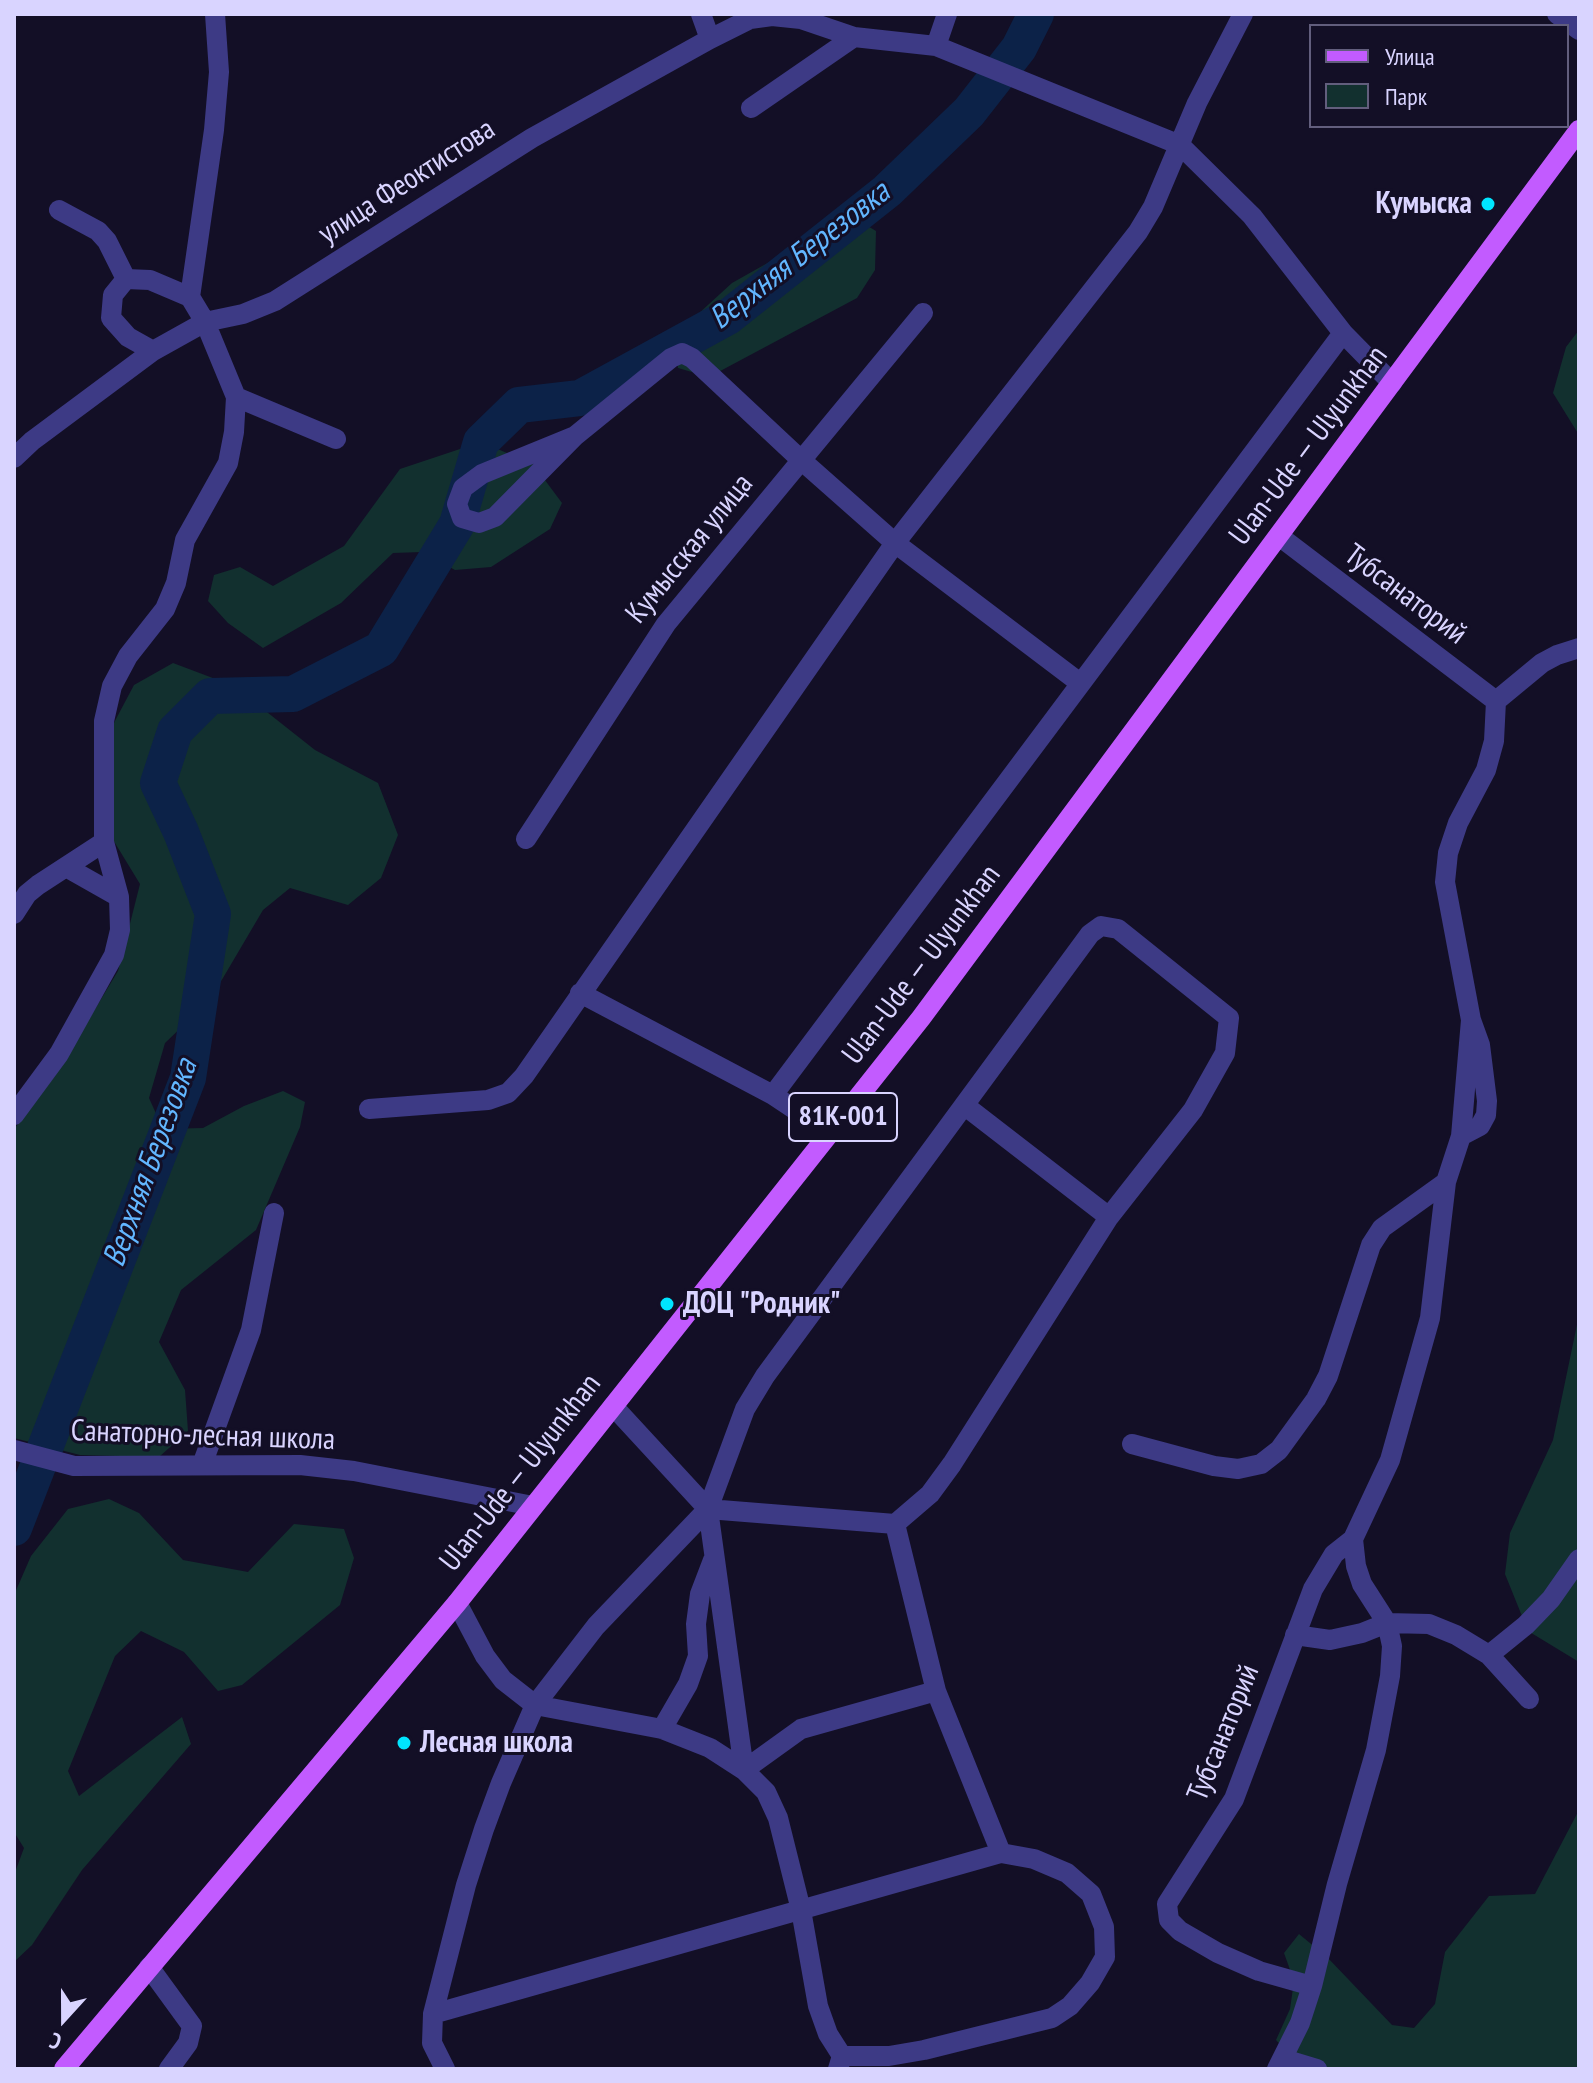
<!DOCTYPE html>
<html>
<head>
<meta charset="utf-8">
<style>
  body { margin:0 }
  #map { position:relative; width:1593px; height:2083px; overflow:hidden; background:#130f26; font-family:"PT Sans Narrow",sans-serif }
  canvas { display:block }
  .frame { position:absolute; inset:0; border:16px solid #d9d4ff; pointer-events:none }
  .legend { position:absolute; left:1309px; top:24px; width:260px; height:104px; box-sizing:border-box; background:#130f26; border:2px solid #625e7d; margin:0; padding:10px 14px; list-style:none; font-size:24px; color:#d9d4ff }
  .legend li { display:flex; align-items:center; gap:16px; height:40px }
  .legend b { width:40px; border:2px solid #625e7d }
  .north { position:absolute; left:24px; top:1979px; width:80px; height:80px; -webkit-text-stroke:6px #130f26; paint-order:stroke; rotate:201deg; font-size:22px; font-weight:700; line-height:32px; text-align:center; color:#d9d4ff }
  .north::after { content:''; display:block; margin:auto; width:28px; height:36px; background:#d9d4ff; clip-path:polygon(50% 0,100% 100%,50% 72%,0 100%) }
</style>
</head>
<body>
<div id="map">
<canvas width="1593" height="2083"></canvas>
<div class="frame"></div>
<ul class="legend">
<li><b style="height:10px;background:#c25bff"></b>Улица</li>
<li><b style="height:22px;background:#12302f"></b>Парк</li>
</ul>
<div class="north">С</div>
</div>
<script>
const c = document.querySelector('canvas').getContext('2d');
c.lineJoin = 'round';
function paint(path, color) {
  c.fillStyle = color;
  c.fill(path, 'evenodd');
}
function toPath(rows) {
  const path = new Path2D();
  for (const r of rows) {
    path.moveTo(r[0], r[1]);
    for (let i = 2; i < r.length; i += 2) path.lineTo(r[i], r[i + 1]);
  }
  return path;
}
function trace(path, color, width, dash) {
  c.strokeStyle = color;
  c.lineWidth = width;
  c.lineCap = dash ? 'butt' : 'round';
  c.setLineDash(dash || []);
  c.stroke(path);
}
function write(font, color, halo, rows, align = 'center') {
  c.font = font + ' "PT Sans Narrow",sans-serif';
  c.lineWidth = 6;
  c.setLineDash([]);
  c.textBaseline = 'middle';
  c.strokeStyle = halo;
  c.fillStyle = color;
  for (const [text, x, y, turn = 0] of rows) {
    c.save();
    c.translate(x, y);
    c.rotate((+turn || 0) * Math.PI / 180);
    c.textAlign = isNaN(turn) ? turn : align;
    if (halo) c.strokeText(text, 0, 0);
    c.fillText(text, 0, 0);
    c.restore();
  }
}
const green = toPath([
  [851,216,876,231,875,270,857,298,709,377,678,368,674,336,732,283],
  [1579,330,1579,435,1553,393,1566,347],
  [481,442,533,464,562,503,550,529,491,567,455,570,422,552,393,553,341,603,263,648,228,623,208,601,214,575,240,567,273,586,344,546,400,469],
  [173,663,234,686,315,750,378,783,398,835,381,878,348,905,290,888,263,910,210,1000,165,1043,149,1098,163,1129,203,1128,244,1106,283,1091,305,1102,300,1127,256,1230,181,1290,159,1342,185,1390,188,1431,159,1457,80,1455,14,1438,14,1129,54,1077,118,971,140,884,104,825,99,751,134,685],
  [1579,1315,1579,1662,1528,1631,1505,1574,1510,1533,1553,1440],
  [109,1499,139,1513,183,1560,248,1572,294,1524,344,1529,354,1558,340,1605,242,1685,218,1691,184,1652,141,1631,115,1656,68,1771,79,1796,182,1717,191,1744,82,1870,32,1945,14,1962,14,1875,24,1848,14,1832,14,1595,31,1556,68,1509],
  [1579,1810,1579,2069,1302,2069,1276,2040,1290,2009,1294,1981,1284,1953,1299,1934,1327,1957,1392,2025,1414,2028,1435,2004,1445,1952,1489,1896,1535,1894]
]);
const river = toPath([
  [14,1528,188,1078,213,914,181,832,158,783,175,731,210,696,293,694,381,649,457,524,481,442,519,405,580,398,728,317,887,191,969,112,1019,48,1036,14]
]);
const minor = toPath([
  [215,14,219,72,214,130,190,297,205,322,236,397,336,439],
  [701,14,710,39],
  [1557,14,1579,30],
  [936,46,947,14],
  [751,108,854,37,936,46,1180,145,1252,216,1343,333],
  [59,210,98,231,107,241,126,279],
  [153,351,128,337,111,318,113,295,126,279,150,280,190,297],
  [575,436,495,517,479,523,462,518,457,504,463,488,482,474,575,436,671,358,682,353,692,358,800,459,895,543,1080,683],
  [14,458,32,441,153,351,205,322,243,314,275,301,532,138,710,39,750,19,772,16,801,19,854,37],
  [1279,536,1496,701,1494,741,1486,770,1458,823,1448,853,1445,882,1471,1020,1461,1136,1480,1126,1486,1115,1487,1101,1480,1045,1471,1020],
  [1496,701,1542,663,1557,655,1579,648],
  [526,839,666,624,923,313],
  [66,867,119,897],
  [14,914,27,894,38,885,104,842],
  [580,993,773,1095,830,1133],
  [773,1095,1343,333,1392,383],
  [964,1105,1109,1217],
  [369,1109,488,1100,508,1093,524,1076,895,543,1138,232,1153,207,1197,103,1243,14],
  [14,1115,59,1054,114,955,120,930,119,897,104,842,104,721,112,686,128,656,165,609,176,583,185,540,228,463,234,432,236,397],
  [613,1406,708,1509,744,1770],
  [1132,1444,1214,1466,1238,1469,1261,1464,1279,1450,1316,1399,1328,1376,1371,1245,1382,1228,1446,1182],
  [14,1450,74,1466,300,1465,354,1471,533,1506],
  [202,1465,251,1330,274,1213],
  [708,1509,895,1524,936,1691,1001,1853],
  [457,1603,485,1656,503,1680,535,1705,662,1729,710,1748,744,1770,766,1792,778,1818,801,1910,818,2006,828,2034,842,2056],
  [1295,1635,1330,1640,1362,1633,1387,1623,1429,1624,1456,1635,1489,1655,1529,1699],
  [1489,1655,1526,1625,1551,1599,1579,1559],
  [662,1729,688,1684,698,1656,696,1624,700,1594,713,1560],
  [744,1770,801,1729,936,1691],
  [149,1967,192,2026,188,2043,169,2069],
  [1312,1986,1259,1971,1218,1953,1180,1931,1169,1920,1167,1904,1234,1799,1313,1589,1334,1554,1353,1539,1390,1460,1430,1318,1446,1182,1461,1136],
  [433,2014,1001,1853,1034,1859,1067,1873,1091,1894,1104,1927,1105,1957,1090,1983,1070,2006,1052,2018,924,2050,889,2056,842,2056,838,2069],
  [1284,2059,1317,2069],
  [445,2069,432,2043,433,2014,466,1885,484,1829,501,1783,535,1705,596,1626,708,1509,745,1409,765,1376,1090,934,1101,926,1118,929,1229,1018,1225,1053,1193,1110,1109,1217,952,1464,930,1494,895,1524],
  [1277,2069,1300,2023,1312,1986,1337,1884,1376,1750,1390,1676,1392,1646,1387,1623,1362,1584,1356,1566,1353,1539]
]);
const major = toPath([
  [64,2069,457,1603,921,1018,1579,130]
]);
const markers = [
  [1488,204,8,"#00e5ff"],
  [667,1304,8,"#00e5ff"],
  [404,1743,8,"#00e5ff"]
];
const shields = [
  [843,1117,108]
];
const shieldNames = [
  ["81К-001",843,1117]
];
const streetNames = [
  ["улица Феоктистова",407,182,-33],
  ["Ulan-Ude — Ulyunkhan",1309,446,-53],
  ["Кумысская улица",690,549,-51],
  ["Тубсанаторий",1405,595,37],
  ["Ulan-Ude — Ulyunkhan",922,965,-53],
  ["Санаторно-лесная школа",203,1436,2],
  ["Ulan-Ude — Ulyunkhan",521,1473,-52],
  ["Тубсанаторий",1224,1733,-68]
];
const poiNames = [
  ["Кумыска",1472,204,"right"],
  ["ДОЦ \"Родник\"",683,1304],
  ["Лесная школа",420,1743]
];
const waterNames = [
  ["Верхняя Березовка",800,256,-38],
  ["Верхняя Березовка",151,1163,-70]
];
paint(green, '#12302f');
trace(river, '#0c2248', 36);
trace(minor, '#3d3a85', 20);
trace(major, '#c25bff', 20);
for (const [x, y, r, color] of markers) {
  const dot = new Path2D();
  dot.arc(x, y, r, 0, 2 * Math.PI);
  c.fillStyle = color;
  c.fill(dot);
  trace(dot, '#130f26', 3);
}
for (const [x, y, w] of shields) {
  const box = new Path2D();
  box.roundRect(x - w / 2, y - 24, w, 48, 6);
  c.fillStyle = '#130f26';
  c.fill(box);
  trace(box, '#d9d4ff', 2);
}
write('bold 28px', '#d9d4ff', null, shieldNames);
write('30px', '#d9d4ff', '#130f26', streetNames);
write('bold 30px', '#d9d4ff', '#130f26', poiNames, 'left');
write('italic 32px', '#62b6ff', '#130f26', waterNames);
</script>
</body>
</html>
